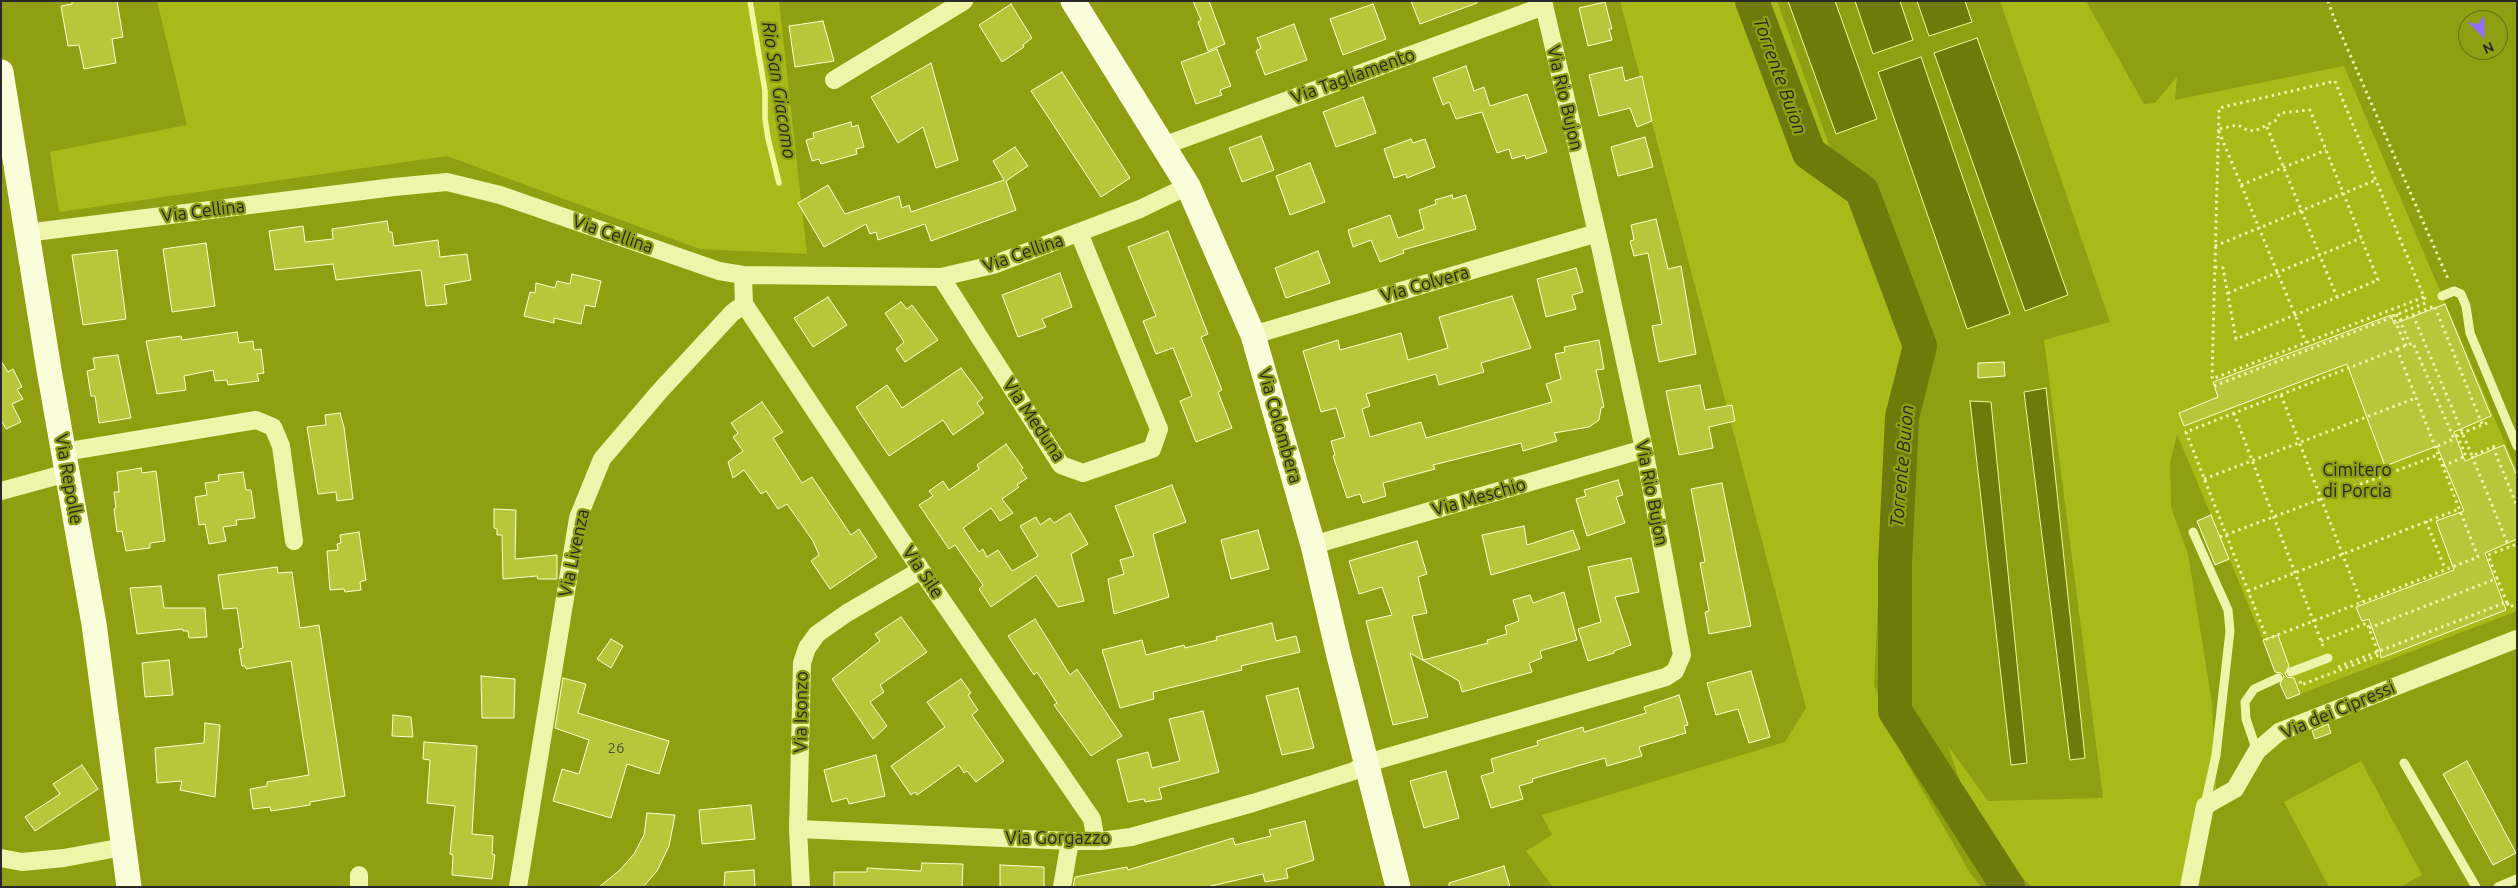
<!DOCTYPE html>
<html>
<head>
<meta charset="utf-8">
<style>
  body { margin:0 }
  #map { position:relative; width:2518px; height:888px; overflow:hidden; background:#909f12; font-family:Ubuntu,sans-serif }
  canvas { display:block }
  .frame { position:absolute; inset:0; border:2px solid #292929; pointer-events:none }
  .north { position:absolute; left:2458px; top:10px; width:50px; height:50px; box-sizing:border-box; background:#909f12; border:1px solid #67701b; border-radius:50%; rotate:157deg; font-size:14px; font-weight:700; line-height:20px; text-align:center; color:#292929 }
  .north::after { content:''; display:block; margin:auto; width:18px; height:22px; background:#926dff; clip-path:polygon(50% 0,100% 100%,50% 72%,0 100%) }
</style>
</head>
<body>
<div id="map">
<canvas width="2518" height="888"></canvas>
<div class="frame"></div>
<div class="north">N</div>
</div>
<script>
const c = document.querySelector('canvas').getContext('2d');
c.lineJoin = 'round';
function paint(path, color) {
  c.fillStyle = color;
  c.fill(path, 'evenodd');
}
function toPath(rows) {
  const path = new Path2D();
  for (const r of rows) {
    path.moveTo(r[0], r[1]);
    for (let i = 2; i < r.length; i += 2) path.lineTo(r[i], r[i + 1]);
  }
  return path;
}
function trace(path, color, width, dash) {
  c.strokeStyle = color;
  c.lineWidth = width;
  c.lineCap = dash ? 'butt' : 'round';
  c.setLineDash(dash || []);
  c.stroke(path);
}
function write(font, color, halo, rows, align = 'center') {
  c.font = font + ' Ubuntu,sans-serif';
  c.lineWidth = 4.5;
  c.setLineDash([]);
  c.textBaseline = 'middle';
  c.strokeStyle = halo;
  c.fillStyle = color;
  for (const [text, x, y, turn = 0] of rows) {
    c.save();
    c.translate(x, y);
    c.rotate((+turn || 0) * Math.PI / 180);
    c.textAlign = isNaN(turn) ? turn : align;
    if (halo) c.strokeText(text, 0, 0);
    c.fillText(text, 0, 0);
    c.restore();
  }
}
const green = toPath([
  [157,1,779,1,807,254,700,249,447,156,59,212,50,152,187,125],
  [1620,1,1777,1,1836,164,1869,184,1926,322,1880,561,1874,685,1906,762,1970,873,1981,887,1553,887,1526,851,1552,835,1542,815,1785,742,1806,708],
  [2000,1,2086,1,2144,104,2155,103,2177,77,2175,100,2344,66,2517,471,2517,611,2287,699,2230,560,2215,565,2197,521,2211,515,2177,434,2170,463,2171,507,2188,554,2212,703,2216,788,2200,851,2179,887,2032,887,1978,835,1948,746,1988,801,2103,798,2044,340,2110,322],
  [2361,761,2422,875,2400,887,2329,887,2284,802]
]);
const water = toPath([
  [1788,1,1835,1,1877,119,1836,134,1788,1],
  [1855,1,1900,1,1913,40,1873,54,1855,1],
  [1917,1,1965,1,1972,22,1929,36,1917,1],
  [1977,38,2068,295,2025,311,1934,53,1977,38],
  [1921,57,2010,314,1967,329,1878,72,1921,57],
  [2046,388,2085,758,2070,760,2024,392,2046,388],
  [1970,401,1991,402,2027,763,2011,765,1970,401]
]);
const stream = toPath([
  [750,1,765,91,765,119,768,138,779,183]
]);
const river = toPath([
  [1752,1,1809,153,1862,191,1920,346,1902,417,1895,563,1895,711,2008,887]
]);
const building = toPath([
  [72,1,117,1,123,37,112,39,116,63,84,69,79,45,68,46,61,6,72,4,72,1],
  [1193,1,1209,1,1225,44,1208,51,1198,22,1201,20,1193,1],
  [1411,1,1477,1,1477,3,1420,24,1411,1],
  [1605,2,1612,29,1609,29,1612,40,1588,46,1579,8,1605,2],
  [1011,4,1032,38,1023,45,1024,47,1002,62,979,25,1011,4],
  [1373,4,1386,39,1343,55,1330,19,1373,4],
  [823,21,834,61,795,67,789,26,823,21],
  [1294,24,1307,60,1265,75,1256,51,1261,48,1257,38,1294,24],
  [1217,49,1231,86,1220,90,1222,95,1196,104,1181,62,1217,49],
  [931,63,958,160,936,168,923,127,898,143,871,97,931,63],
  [1466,66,1474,91,1484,87,1490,106,1527,94,1547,152,1526,159,1525,155,1512,159,1509,149,1497,153,1482,112,1456,119,1449,102,1443,105,1433,78,1466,66],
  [1622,67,1625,81,1642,76,1652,121,1637,127,1630,108,1599,116,1589,75,1622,67],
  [1062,72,1130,178,1101,197,1031,91,1062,72],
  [1363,97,1376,133,1336,147,1323,112,1363,97],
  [851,122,852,127,858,125,864,147,856,149,857,154,821,164,819,159,812,161,806,140,814,138,813,133,851,122],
  [1261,136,1274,170,1242,182,1229,148,1261,136],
  [1645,137,1653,167,1618,176,1611,147,1645,137],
  [1411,139,1413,143,1425,139,1435,167,1407,178,1406,174,1394,178,1384,149,1411,139],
  [1015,147,1028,166,1006,181,1016,210,931,241,925,224,878,240,876,232,870,234,866,224,824,247,798,203,828,185,845,214,899,196,902,208,909,205,911,212,1004,180,993,161,1015,147],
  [1310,163,1325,202,1290,215,1276,176,1310,163],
  [1452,195,1453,199,1466,195,1476,229,1403,250,1404,253,1380,262,1371,240,1353,247,1348,230,1390,215,1398,238,1424,229,1419,210,1436,204,1435,200,1452,195],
  [1656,219,1668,269,1681,266,1696,354,1659,362,1652,326,1662,324,1648,253,1634,256,1630,241,1634,240,1631,225,1656,219],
  [387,221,389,232,392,232,394,246,438,240,440,257,467,254,471,280,444,285,447,304,426,306,421,270,336,280,333,264,275,270,269,231,303,226,305,242,333,239,332,229,387,221],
  [1168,231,1208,334,1201,337,1222,390,1218,392,1232,428,1196,442,1180,401,1192,396,1173,348,1156,354,1143,321,1156,316,1128,247,1168,231],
  [206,243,215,306,172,312,163,249,206,243],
  [117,250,126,319,83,325,72,255,117,250],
  [1318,251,1330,283,1286,298,1275,268,1318,251],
  [1576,268,1583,292,1572,295,1576,309,1546,317,1537,279,1576,268],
  [1060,273,1072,307,1042,319,1046,327,1018,337,1002,295,1060,273],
  [572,274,601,281,595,307,585,305,581,324,554,318,554,323,524,316,530,292,535,293,536,283,555,288,557,281,570,284,572,274],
  [1512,296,1531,348,1481,363,1484,372,1439,385,1436,374,1366,394,1370,406,1362,409,1370,437,1421,422,1426,438,1552,402,1546,384,1561,379,1555,354,1565,352,1564,347,1599,340,1604,369,1596,370,1604,407,1601,408,1599,420,1589,427,1554,433,1557,441,1523,451,1521,443,1433,465,1435,469,1383,483,1386,496,1363,503,1360,494,1347,498,1333,456,1335,455,1331,441,1345,437,1336,408,1321,412,1303,351,1338,340,1340,350,1401,333,1408,360,1448,348,1439,317,1512,296],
  [828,297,847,325,813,347,794,318,828,297],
  [901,302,907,309,912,305,938,340,905,362,896,349,904,342,885,313,901,302],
  [2445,304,2491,416,2454,432,2465,461,2504,445,2517,476,2517,539,2485,553,2506,610,2381,658,2380,650,2369,619,2362,621,2356,607,2454,570,2436,521,2464,511,2437,446,2385,466,2347,364,2184,426,2179,413,2218,397,2213,382,2391,315,2394,324,2445,304],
  [237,332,239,343,253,341,254,350,261,349,264,373,257,374,259,381,228,385,227,380,215,381,213,370,184,376,186,390,157,394,146,341,181,336,182,340,237,332],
  [118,355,131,418,99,423,95,396,91,396,87,371,95,369,93,358,118,355],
  [1,361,8,372,13,369,22,387,17,389,23,399,12,404,21,422,6,429,1,420,1,361],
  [2004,362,2005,376,1978,378,1978,363,2004,362],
  [961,368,983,398,977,403,984,413,953,435,943,420,889,456,856,407,887,385,902,408,961,368],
  [1700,385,1705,410,1732,405,1735,421,1709,427,1713,448,1679,455,1666,391,1700,385],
  [762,402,783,432,773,438,802,483,812,477,851,535,859,529,877,557,830,589,811,561,819,555,813,541,787,504,778,509,766,491,761,494,744,470,733,478,728,462,743,451,733,437,738,433,731,423,762,402],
  [340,413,344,427,353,499,337,501,336,492,318,494,307,427,326,425,325,415,340,413],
  [1006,444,1023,468,1021,470,1027,478,1017,485,1019,487,1002,499,1013,513,1000,521,991,508,963,528,979,552,983,549,987,557,998,550,1012,571,1038,556,1020,526,1036,517,1040,525,1050,518,1054,523,1070,513,1088,544,1071,554,1084,601,1058,607,1036,575,991,607,979,589,983,585,955,545,949,549,919,505,933,496,929,491,943,481,949,490,979,469,977,465,1006,444],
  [141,468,142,473,156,471,165,541,150,543,150,548,126,551,122,531,117,532,114,509,116,508,114,492,119,492,117,472,141,468],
  [243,472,246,490,251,490,255,518,236,520,237,525,223,527,226,541,209,544,205,524,199,525,195,497,207,495,205,483,219,481,218,475,243,472],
  [1618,480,1623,495,1616,497,1625,523,1587,536,1576,499,1586,496,1584,490,1618,480],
  [1722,483,1751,626,1709,634,1705,612,1709,611,1700,563,1705,562,1691,489,1722,483],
  [1172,485,1186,522,1153,534,1169,597,1114,614,1108,579,1124,574,1120,560,1134,556,1115,506,1172,485],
  [494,509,516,510,515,559,557,555,557,579,538,579,537,576,503,579,502,535,497,535,497,529,494,528,494,509],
  [2211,515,2229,559,2215,565,2197,521,2211,515],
  [1524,526,1527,545,1573,530,1580,549,1491,575,1482,535,1524,526],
  [1258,530,1269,569,1231,579,1221,540,1258,530],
  [359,532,366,580,360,582,361,590,345,592,344,589,330,590,327,551,338,550,337,544,341,543,340,535,359,532],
  [1417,541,1427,574,1418,577,1427,613,1412,616,1423,660,1488,643,1487,640,1507,634,1505,626,1519,621,1513,600,1530,595,1533,603,1564,592,1577,640,1540,651,1542,658,1529,663,1532,672,1462,692,1459,681,1410,653,1428,717,1393,725,1366,621,1392,615,1382,587,1359,594,1349,561,1417,541],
  [1631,558,1639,592,1615,597,1631,645,1614,651,1614,653,1588,661,1578,629,1601,622,1588,567,1631,558],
  [277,567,278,573,292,572,300,628,319,625,345,796,310,802,310,805,271,811,270,807,253,809,250,789,267,786,267,782,309,775,291,661,246,669,245,666,242,666,239,649,243,648,237,608,223,609,218,575,277,567],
  [161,586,164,608,205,608,207,637,189,638,188,631,183,631,183,629,137,634,130,588,161,586],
  [901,617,927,652,880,685,884,692,870,702,887,726,873,739,832,679,880,641,875,634,901,617],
  [1035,619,1070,675,1077,669,1122,736,1091,756,1054,705,1057,703,1037,672,1034,675,1008,636,1035,619],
  [1272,623,1276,641,1296,636,1300,652,1241,666,1242,670,1153,692,1154,699,1120,708,1102,650,1142,640,1146,655,1184,645,1185,648,1217,640,1216,637,1272,623],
  [2278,635,2289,666,2285,674,2287,677,2294,678,2300,694,2287,699,2280,684,2284,676,2281,673,2275,672,2263,640,2278,635],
  [611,639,623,646,611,668,597,659,611,639],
  [169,660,173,695,145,697,142,663,169,660],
  [1751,671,1770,737,1749,743,1738,709,1716,715,1707,683,1751,671],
  [481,676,515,679,514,718,482,718,481,676],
  [563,678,586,684,578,713,669,741,659,774,627,764,611,818,553,801,562,769,579,774,589,740,555,728,563,678],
  [961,679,971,693,968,695,978,710,972,715,1004,761,976,782,967,771,964,773,959,765,917,795,915,792,911,795,891,766,945,727,927,702,961,679],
  [1298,688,1314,748,1282,755,1266,696,1298,688],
  [1679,695,1688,725,1684,726,1686,733,1639,747,1642,756,1607,766,1605,758,1532,779,1533,782,1519,786,1523,799,1491,808,1481,776,1494,772,1491,759,1538,745,1537,741,1583,727,1584,732,1646,713,1644,707,1679,695],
  [1203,711,1219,772,1159,788,1162,799,1145,802,1144,799,1128,802,1117,760,1148,752,1152,768,1180,761,1169,719,1203,711],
  [393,715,411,717,413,737,392,736,393,715],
  [205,723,220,725,215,797,180,790,182,781,157,783,155,748,204,743,205,723],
  [2328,724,2331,733,2315,739,2312,731,2328,724],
  [424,742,477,746,472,834,493,836,492,854,495,855,492,879,452,875,453,855,450,854,455,806,427,803,430,760,423,759,424,742],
  [876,755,885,796,849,804,847,798,832,802,824,770,876,755],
  [2467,761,2516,853,2493,865,2443,774,2467,761],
  [82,765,98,789,35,831,25,817,60,794,53,784,82,765],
  [1446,771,1459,818,1424,828,1410,781,1446,771],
  [751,805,755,839,702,844,699,810,751,805],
  [647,813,675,815,669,846,657,871,643,887,599,887,620,870,634,854,644,835,647,813],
  [1305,821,1314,860,1286,869,1288,878,1265,882,1263,874,1207,887,1073,887,1075,877,1127,867,1128,870,1233,838,1235,845,1271,836,1269,830,1305,821],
  [922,863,963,864,962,887,834,887,834,872,867,872,867,868,921,871,922,863],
  [1000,865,1044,867,1044,887,1000,887,1000,865],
  [1504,866,1510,887,1449,887,1449,883,1504,866],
  [754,870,755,887,724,887,725,872,754,870]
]);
const path = toPath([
  [2328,1,2334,18,2449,281],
  [2267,127,2337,297],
  [2241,185,2326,150],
  [2215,246,2376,180],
  [2215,267,2223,268,2236,339,2295,315,2378,280,2310,110,2280,113,2275,121,2255,131,2247,130,2238,125,2218,129,2295,315,2306,343],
  [2228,293,2361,238],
  [2424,297,2212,379,2219,108,2335,81,2424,297,2427,302],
  [2435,307,2482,424],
  [2413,315,2472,456,2499,444],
  [2400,320,2434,306],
  [2406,346,2393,316,2428,302],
  [2397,349,2478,557,2267,639,2186,432,2397,349],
  [2397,349,2413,343,2454,439,2435,447],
  [2214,386,2398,315,2410,344],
  [2281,395,2361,602],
  [2234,413,2323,646],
  [2493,447,2517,506],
  [2472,456,2509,547],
  [2443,466,2466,456,2457,435,2490,422],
  [2204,479,2416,398],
  [2426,521,2445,569],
  [2220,537,2438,455],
  [2248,591,2459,509],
  [2507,603,2488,555,2517,544],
  [2369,628,2498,578],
  [2338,667,2507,602,2509,607,2517,604],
  [2300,681,2301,685,2379,655,2367,623,2321,641]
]);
const lane = toPath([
  [2442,296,2454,291,2461,294,2466,306,2470,333,2517,446],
  [2193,532,2228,610,2230,631,2216,755,2205,805],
  [2291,672,2328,658],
  [2257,751,2246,719,2245,702,2254,689,2278,678],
  [2404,763,2476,887],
  [2498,887,2517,879]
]);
const street = toPath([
  [834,80,964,1],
  [1163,146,1544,6],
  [26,233,394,187,447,182,500,195,719,271,743,275,941,277,993,265,1140,209,1188,186],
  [941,277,1061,465,1083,473,1152,449,1159,429,1079,233],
  [744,304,921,570,1092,819,1096,841],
  [1253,335,1597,233],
  [64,452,256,420,273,427,281,446,294,541],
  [1,491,67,473],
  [1313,545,1644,449],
  [798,829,1070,841,1100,841,1131,837,1253,803,1354,771,1367,763,1666,677,1675,671,1682,655,1644,449,1601,250,1543,1],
  [1,858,22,862,64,858,123,847],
  [359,887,359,875],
  [518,887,578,518,602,459,659,392,732,313,744,304,743,275],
  [801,887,798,829,802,663,807,648,817,634,847,613,921,570],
  [1062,887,1070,841],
  [2189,887,2205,806,2235,789,2257,751,2279,732,2517,639]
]);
const secondary = toPath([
  [1073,1,1188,186,1253,335,1313,545,1339,656,1398,887],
  [1,72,49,370,94,624,129,887]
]);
const numberNames = [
  ["26",616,748]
];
const streetNames = [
  ["Via Tagliamento",1353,76,-20],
  ["Via Rio Bujon",1565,98,77],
  ["Via Cellina",203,211,-7],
  ["Via Cellina",613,234,19],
  ["Via Cellina",1023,253,-19],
  ["Via Colvera",1425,284,-16],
  ["Via Meduna",1034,420,56],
  ["Via Colombera",1280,426,74],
  ["Via Repolle",69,479,80],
  ["Via Rio Bujon",1652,493,79],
  ["Via Meschio",1479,497,-16],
  ["Via Livenza",574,553,-78],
  ["Via Sile",923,572,56],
  ["Via dei Cipressi",2338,710,-23],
  ["Via Isonzo",801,712,-89],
  ["Via Gorgazzo",1058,838]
];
const parkNames = [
  ["Cimitero",2357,470],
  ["di Porcia",2357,491]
];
const waterNames = [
  ["Torrente Buion",1780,76,70],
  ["Rio San Giacomo",779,90,81],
  ["Torrente Buion",1902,466,-85]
];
paint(green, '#aab91a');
paint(water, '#6e7b0b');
trace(water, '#f0f79c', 1);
trace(stream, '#f0f79c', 5.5);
trace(river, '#6e7b0b', 34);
paint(building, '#b9c63c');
trace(building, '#fafed2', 1);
trace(path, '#eef4aa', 3, [2.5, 4]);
trace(lane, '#eef4aa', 9);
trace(street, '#eef4aa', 18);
trace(secondary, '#f9fdda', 25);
write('15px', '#4d502e', null, numberNames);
write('18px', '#292929', '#909f12', streetNames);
write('18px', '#282924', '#909f12', parkNames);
write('italic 19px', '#282822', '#909f12', waterNames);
</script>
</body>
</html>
